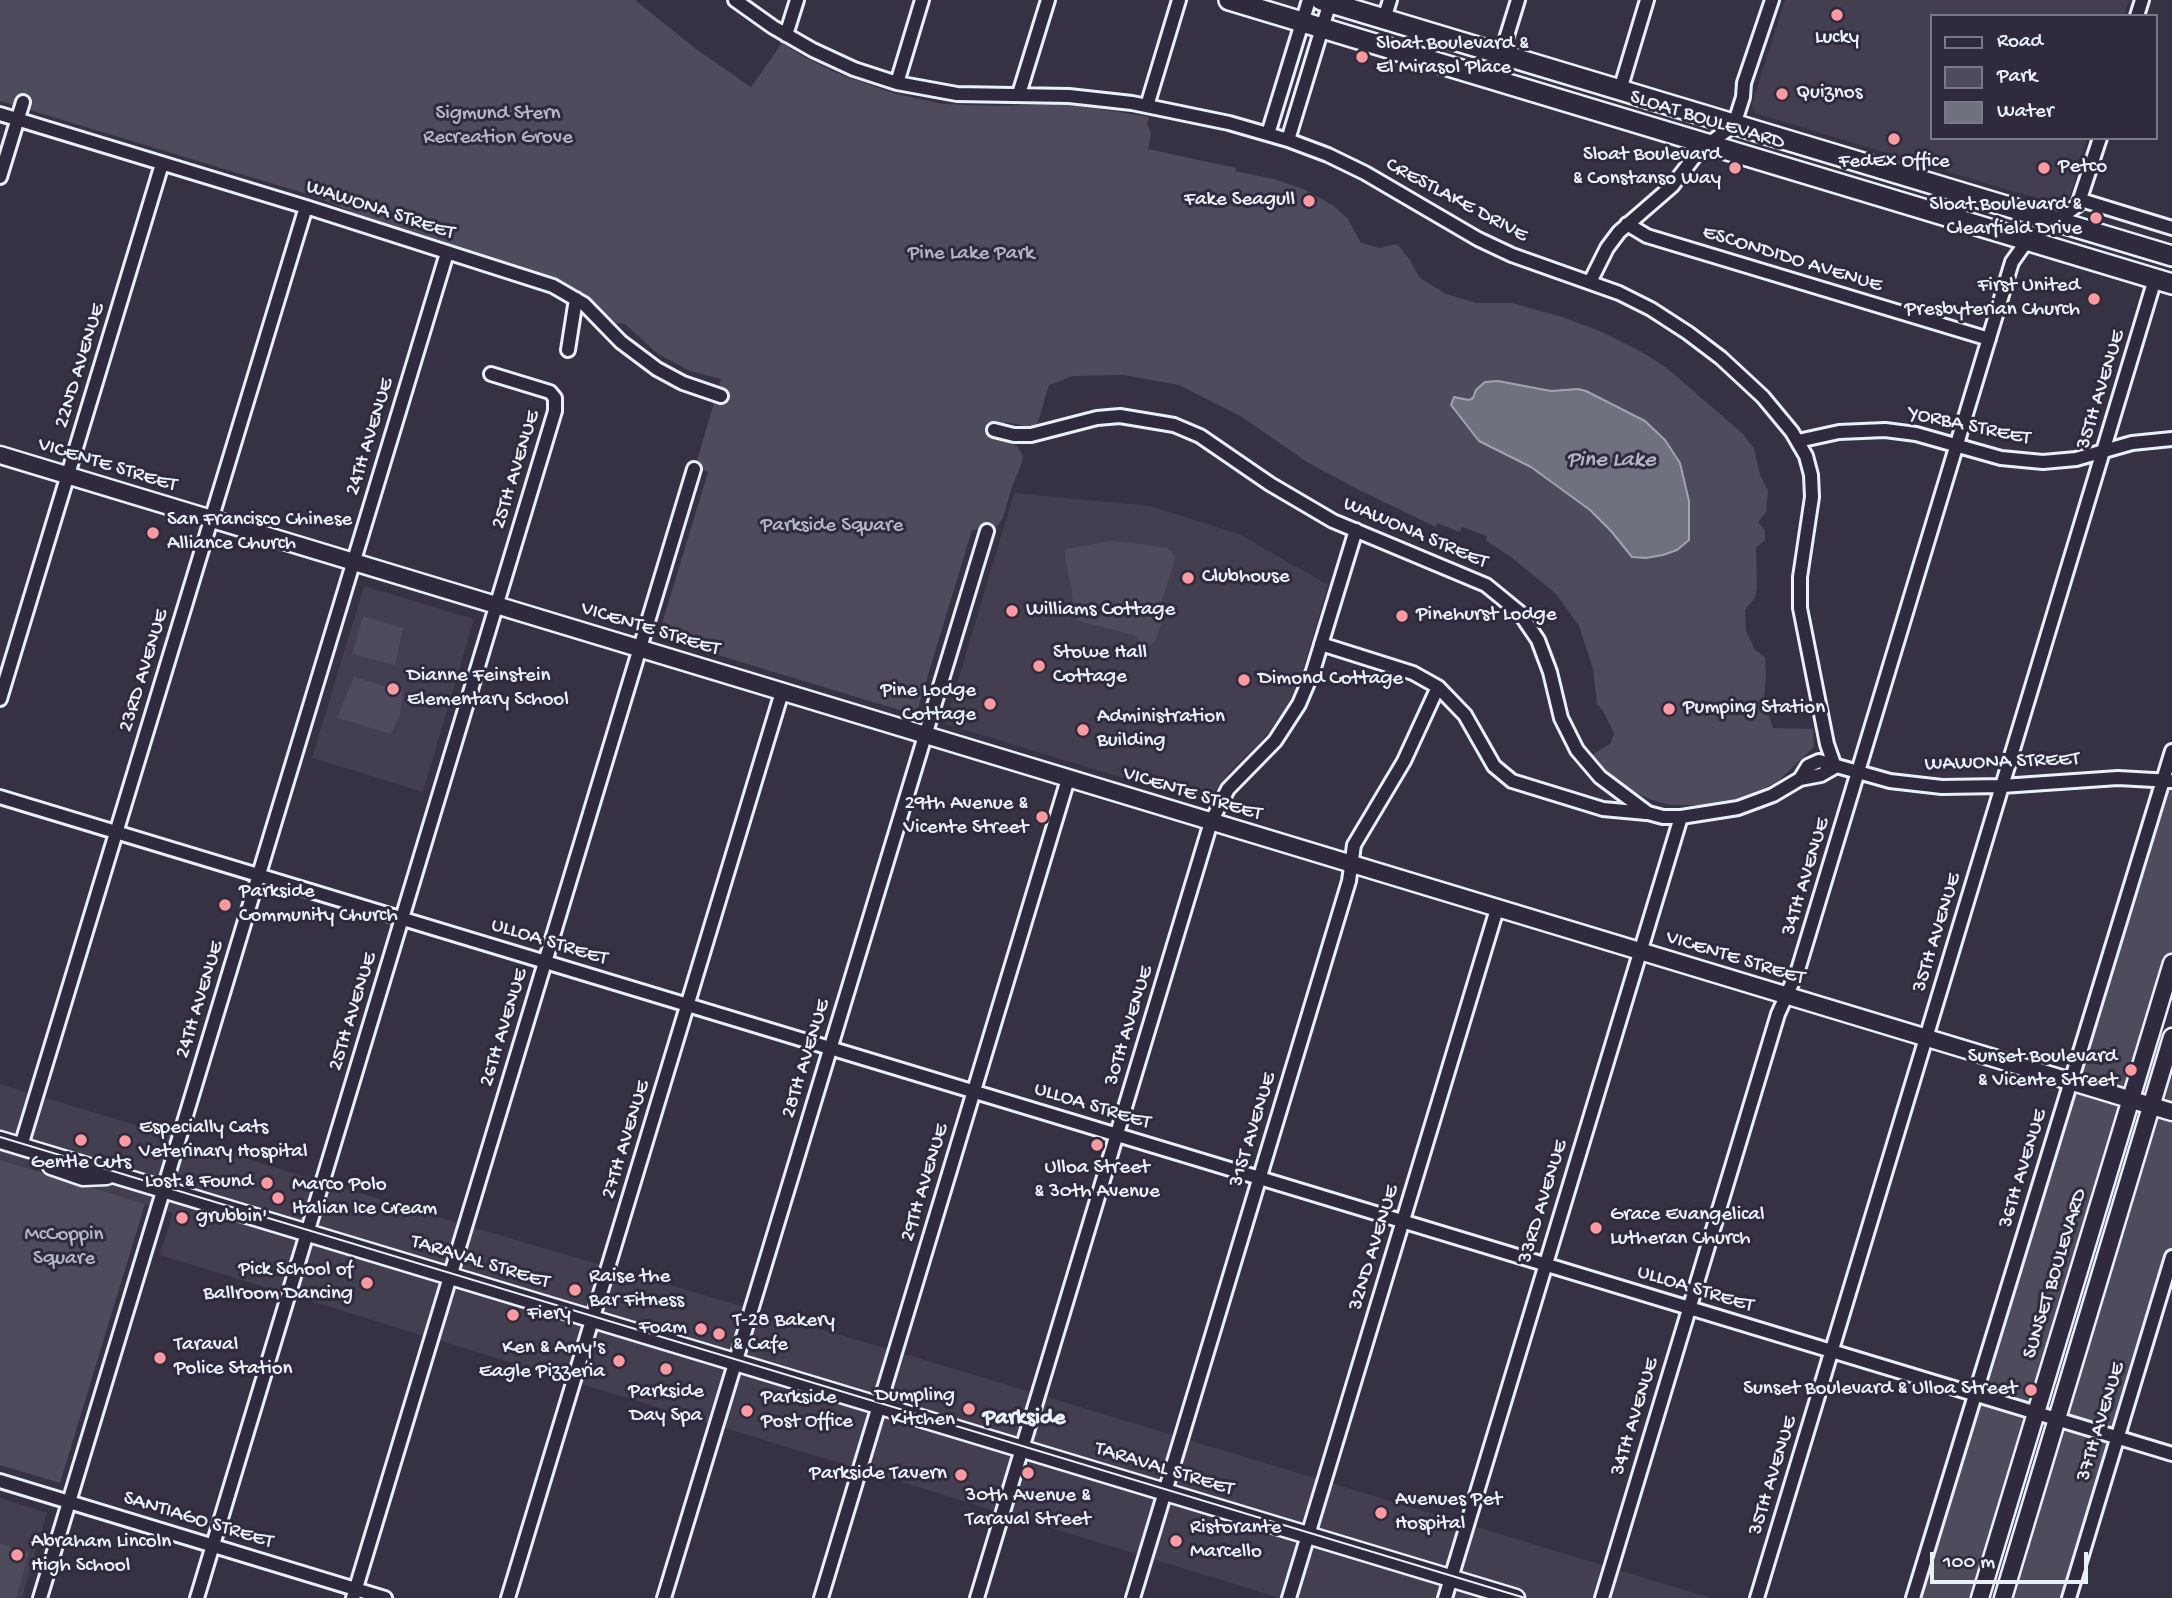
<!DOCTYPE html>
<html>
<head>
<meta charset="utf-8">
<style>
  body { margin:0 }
  #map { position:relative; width:2172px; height:1598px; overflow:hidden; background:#363244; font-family:"Gochi Hand",sans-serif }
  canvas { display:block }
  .legend { position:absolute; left:1930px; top:14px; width:228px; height:126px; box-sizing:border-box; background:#2f2a3d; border:2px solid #797a88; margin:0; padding:9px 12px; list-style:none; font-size:21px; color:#e8f1f8 }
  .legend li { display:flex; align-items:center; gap:14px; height:35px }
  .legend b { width:35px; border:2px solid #797a88 }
  .scale { position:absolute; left:1930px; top:1552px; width:158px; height:32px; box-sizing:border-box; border:4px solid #e8f1f8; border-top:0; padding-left:9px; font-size:21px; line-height:24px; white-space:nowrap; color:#e8f1f8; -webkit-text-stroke:5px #2f2a3d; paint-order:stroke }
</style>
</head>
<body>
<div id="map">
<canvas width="2172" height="1598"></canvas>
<ul class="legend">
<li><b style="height:9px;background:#2f2a3d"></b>Road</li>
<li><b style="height:19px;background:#4d4b5c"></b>Park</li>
<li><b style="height:19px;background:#70717f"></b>Water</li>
</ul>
<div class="scale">100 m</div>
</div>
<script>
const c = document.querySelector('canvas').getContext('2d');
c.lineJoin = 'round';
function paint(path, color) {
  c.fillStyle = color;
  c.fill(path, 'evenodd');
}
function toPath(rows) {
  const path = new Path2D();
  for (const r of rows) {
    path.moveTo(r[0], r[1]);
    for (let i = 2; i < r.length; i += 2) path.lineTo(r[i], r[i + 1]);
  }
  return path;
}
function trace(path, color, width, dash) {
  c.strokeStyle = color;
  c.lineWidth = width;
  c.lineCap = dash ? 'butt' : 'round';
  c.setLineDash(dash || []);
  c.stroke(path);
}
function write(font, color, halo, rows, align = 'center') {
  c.font = font + ' "Gochi Hand",sans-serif';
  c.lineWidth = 6;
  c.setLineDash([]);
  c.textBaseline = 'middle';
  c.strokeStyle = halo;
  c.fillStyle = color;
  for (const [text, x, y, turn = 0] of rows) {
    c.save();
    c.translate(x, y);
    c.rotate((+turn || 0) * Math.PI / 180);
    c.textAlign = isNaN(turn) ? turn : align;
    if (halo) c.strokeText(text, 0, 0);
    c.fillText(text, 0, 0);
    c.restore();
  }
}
const built = toPath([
  [1785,0,2129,0,2124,16,1932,16,1932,138,2087,138,2070,196,2061,203,2057,204,1948,172,1943,167,1915,159,1906,159,1755,113,1752,104],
  [1014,493,1150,506,1239,534,1328,585,1302,673,1286,708,1262,740,1229,772,1208,800,1199,801,945,724],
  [364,586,474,619,423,792,312,758],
  [0,1084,465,1225,895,1351,1711,1598,1280,1598,160,1255,173,1213,0,1160],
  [0,1498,47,1513,22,1598,0,1598]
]);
const green = toPath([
  [0,0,635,0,696,49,751,87,782,43,804,57,839,74,896,94,943,104,995,106,1068,104,1149,117,1147,124,1151,134,1148,149,1236,168,1235,171,1274,179,1306,190,1334,206,1348,219,1361,243,1380,248,1397,244,1410,260,1420,278,1446,294,1477,303,1512,303,1562,317,1602,332,1642,352,1668,369,1742,433,1754,448,1760,474,1768,491,1766,513,1758,522,1765,530,1765,540,1756,548,1757,588,1755,598,1745,610,1746,631,1755,650,1765,657,1766,676,1764,702,1773,728,1813,729,1814,747,1776,783,1735,800,1708,805,1671,805,1652,800,1634,792,1615,779,1592,755,1611,743,1614,733,1603,711,1597,704,1593,669,1579,626,1556,594,1511,557,1486,541,1487,536,1462,527,1460,532,1437,523,1436,527,1359,490,1307,462,1242,417,1179,385,1123,375,1073,376,1049,385,1037,425,1026,426,1005,422,1000,439,1017,446,1023,456,1022,462,1012,487,1003,518,998,526,972,530,916,715,658,637,708,472,695,467,721,379,690,371,658,354,625,324,616,323,580,291,556,278,378,222,310,195,0,101],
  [1110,541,1151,545,1167,548,1174,554,1175,559,1161,604,1158,608,1164,615,1155,642,1150,646,1145,646,1134,635,1079,621,1074,618,1072,593,1065,557,1066,549],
  [363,616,403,628,395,665,352,654],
  [354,677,403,691,400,714,391,734,337,718],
  [2172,748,2172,963,1980,1598,1913,1598],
  [2172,1038,2172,1257,2069,1598,2003,1598],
  [0,1160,145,1204,60,1483,0,1465],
  [0,1544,29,1553,16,1598,0,1598]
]);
const water = toPath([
  [1498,381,1551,391,1578,389,1586,391,1645,421,1665,440,1680,463,1689,501,1689,540,1677,550,1663,555,1646,558,1632,557,1611,531,1590,510,1531,467,1479,441,1451,405,1454,397,1469,400,1473,398,1476,390,1485,382,1498,381]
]);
const street = toPath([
  [735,0,773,27,813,50,854,69,897,83,957,94,1069,96,1132,103,1229,123,1288,140,1328,155,1365,173,1478,239,1512,255,1619,293,1651,309,1688,333,1721,358,1763,397,1792,432,1806,456,1811,475,1812,497,1800,577,1800,608,1827,744,1835,767],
  [2137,16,2142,0],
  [1384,19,1390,0],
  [786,35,797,0],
  [1501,55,1518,0],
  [897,83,922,0],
  [1620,90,1647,0],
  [1019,94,1048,0],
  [1147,106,1179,0],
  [0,114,306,207,553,286,584,304,621,342,657,369,683,383,721,396],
  [1268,134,1309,0],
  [1288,140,1330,2],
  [0,177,23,102],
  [2081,200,2172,228],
  [1627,224,1647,236,1989,339],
  [1590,282,1607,248,1619,232,1672,186,1698,152,1734,125,1743,97,1744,83,1772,0],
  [568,350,576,299],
  [994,430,1014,435,1031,435,1097,418,1120,416,1174,425,1200,436,1270,484,1333,521,1486,585,1519,612,1538,640,1550,672,1561,718,1577,750,1600,777,1648,813,1663,817,1681,817,1738,808,1773,795,1800,779,1821,775,1835,767],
  [1798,441,1839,432,1885,430,1916,434,2001,458,2043,462,2076,459,2132,443,2172,439],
  [1321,644,1413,673,1438,687,1465,715,1494,766,1512,781,1603,809,1646,813],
  [0,699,162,164],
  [1800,779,1808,766,1819,761,1890,781,1942,787,2002,786,2118,778,2172,781],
  [0,797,2172,1454],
  [21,1146,306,207],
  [0,1481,385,1598],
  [40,1598,447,253],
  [197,1598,555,411,555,398,550,392,491,374],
  [353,1598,694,469],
  [508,1598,782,692],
  [664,1598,987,531],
  [821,1598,1068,779],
  [977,1598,1211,822,1228,789,1275,741,1299,704,1313,671,1356,530],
  [1133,1598,1349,881,1354,845,1404,761,1438,687],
  [1289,1598,1497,909],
  [1445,1598,1681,817],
  [1602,1598,1778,1014,1798,970,2012,262,2027,241,2078,205,2100,138],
  [1757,1598,2155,279],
  [1913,1598,2172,751],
  [2069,1598,2172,1257]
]);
const secondary = toPath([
  [0,455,2172,1112],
  [0,1140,1516,1598],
  [51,1166,83,1177,107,1176],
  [1980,1598,2172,963],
  [2003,1598,2172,1037]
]);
const primary = toPath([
  [1229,0,2172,284],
  [1321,0,2172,256]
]);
const tram = toPath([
  [0,1137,1525,1598]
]);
const markers = [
  [1837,15,7,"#ff9aa2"],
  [1362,57,7,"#ff9aa2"],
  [1782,94,7,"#ff9aa2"],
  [1894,139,7,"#ff9aa2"],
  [1735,168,7,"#ff9aa2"],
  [2044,168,7,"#ff9aa2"],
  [1309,201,7,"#ff9aa2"],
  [2096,218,7,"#ff9aa2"],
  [2094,299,7,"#ff9aa2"],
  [153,533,7,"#ff9aa2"],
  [1188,578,7,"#ff9aa2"],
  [1012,611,7,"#ff9aa2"],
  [1402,616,7,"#ff9aa2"],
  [1039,666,7,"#ff9aa2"],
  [1244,680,7,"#ff9aa2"],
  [393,689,7,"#ff9aa2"],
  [990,704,7,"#ff9aa2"],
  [1669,709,7,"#ff9aa2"],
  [1083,730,7,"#ff9aa2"],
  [1042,817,7,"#ff9aa2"],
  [225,905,7,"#ff9aa2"],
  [2131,1070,7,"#ff9aa2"],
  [81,1140,7,"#ff9aa2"],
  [125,1141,7,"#ff9aa2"],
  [1097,1145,7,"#ff9aa2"],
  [267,1183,7,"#ff9aa2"],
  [278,1198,7,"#ff9aa2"],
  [182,1218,7,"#ff9aa2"],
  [1596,1228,7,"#ff9aa2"],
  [367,1283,7,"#ff9aa2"],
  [575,1290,7,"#ff9aa2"],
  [513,1315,7,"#ff9aa2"],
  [701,1329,7,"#ff9aa2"],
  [719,1334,7,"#ff9aa2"],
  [160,1358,7,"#ff9aa2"],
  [619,1361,7,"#ff9aa2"],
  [666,1369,7,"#ff9aa2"],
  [2031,1390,7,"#ff9aa2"],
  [969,1409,7,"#ff9aa2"],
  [747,1411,7,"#ff9aa2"],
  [1028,1473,7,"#ff9aa2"],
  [961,1475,7,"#ff9aa2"],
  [1381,1513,7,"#ff9aa2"],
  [1176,1541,7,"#ff9aa2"],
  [17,1555,7,"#ff9aa2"]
];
const poiNames = [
  ["Lucky",1837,39,"center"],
  ["Sloat Boulevard &",1376,45],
  ["El Mirasol Place",1376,69],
  ["Quiznos",1796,94],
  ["Sloat Boulevard",1721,156,"right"],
  ["& Constanso Way",1721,180,"right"],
  ["FedEx Office",1894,163,"center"],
  ["Petco",2058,168],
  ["Fake Seagull",1295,201,"right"],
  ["Sloat Boulevard &",2082,206,"right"],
  ["Clearfield Drive",2082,230,"right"],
  ["First United",2080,287,"right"],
  ["Presbyterian Church",2080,311,"right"],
  ["San Francisco Chinese",167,521],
  ["Alliance Church",167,545],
  ["Clubhouse",1202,578],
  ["Williams Cottage",1026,611],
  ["Pinehurst Lodge",1416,616],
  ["Stowe Hall",1053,654],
  ["Cottage",1053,678],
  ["Dianne Feinstein",407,677],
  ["Elementary School",407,701],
  ["Dimond Cottage",1258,680],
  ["Pine Lodge",976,692,"right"],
  ["Cottage",976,716,"right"],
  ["Pumping Station",1683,709],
  ["Administration",1097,718],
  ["Building",1097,742],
  ["29th Avenue &",1028,805,"right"],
  ["Vicente Street",1028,829,"right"],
  ["Parkside",239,893],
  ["Community Church",239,917],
  ["Sunset Boulevard",2117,1058,"right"],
  ["& Vicente Street",2117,1082,"right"],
  ["Especially Cats",139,1129],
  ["Veterinary Hospital",139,1153],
  ["Gentle Cuts",81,1164,"center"],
  ["Ulloa Street",1097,1169,"center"],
  ["& 30th Avenue",1097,1193,"center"],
  ["Lost & Found",253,1183,"right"],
  ["Marco Polo",292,1186],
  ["Italian Ice Cream",292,1210],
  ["Grace Evangelical",1610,1216],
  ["Lutheran Church",1610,1240],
  ["grubbin'",196,1218],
  ["Pick School of",353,1271,"right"],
  ["Ballroom Dancing",353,1295,"right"],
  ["Raise the",589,1278],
  ["Bar Fitness",589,1302],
  ["Fiery",527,1315],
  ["T-28 Bakery",733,1322],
  ["& Cafe",733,1346],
  ["Foam",687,1329,"right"],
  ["Taraval",174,1346],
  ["Police Station",174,1370],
  ["Ken & Amy's",605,1349,"right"],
  ["Eagle Pizzeria",605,1373,"right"],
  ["Sunset Boulevard & Ulloa Street",2017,1390,"right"],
  ["Parkside",666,1393,"center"],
  ["Day Spa",666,1417,"center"],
  ["Dumpling",955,1397,"right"],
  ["Kitchen",955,1421,"right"],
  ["Parkside",761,1399],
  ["Post Office",761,1423],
  ["Parkside Tavern",947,1475,"right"],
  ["30th Avenue &",1028,1497,"center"],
  ["Taraval Street",1028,1521,"center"],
  ["Avenues Pet",1395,1501],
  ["Hospital",1395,1525],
  ["Ristorante",1190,1529],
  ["Marcello",1190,1553],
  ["Abraham Lincoln",31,1543],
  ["High School",31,1567]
];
const parkNames = [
  ["Sigmund Stern",498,115],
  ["Recreation Grove",498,139],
  ["Pine Lake Park",971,255],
  ["Parkside Square",832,527],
  ["McCoppin",64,1236],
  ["Square",64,1260]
];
const streetNames = [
  ["SLOAT BOULEVARD",1707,121,17],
  ["CRESTLAKE DRIVE",1456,201,28],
  ["WAWONA STREET",380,211,18],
  ["ESCONDIDO AVENUE",1792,260,17],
  ["22ND AVENUE",81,366,-73],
  ["35TH AVENUE",2102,390,-73],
  ["YORBA STREET",1969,427,12],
  ["24TH AVENUE",371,437,-73],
  ["VICENTE STREET",107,466,17],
  ["25TH AVENUE",517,470,-73],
  ["WAWONA STREET",1415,534,23],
  ["VICENTE STREET",650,630,17],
  ["23RD AVENUE",145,671,-73],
  ["WAWONA STREET",2002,763,-2],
  ["VICENTE STREET",1192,795,17],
  ["34TH AVENUE",1807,877,-73],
  ["35TH AVENUE",1938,933,-73],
  ["ULLOA STREET",549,943,17],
  ["VICENTE STREET",1735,959,17],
  ["24TH AVENUE",201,1000,-73],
  ["25TH AVENUE",354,1012,-73],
  ["30TH AVENUE",1130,1026,-73],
  ["26TH AVENUE",505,1028,-73],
  ["28TH AVENUE",807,1059,-73],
  ["ULLOA STREET",1092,1107,17],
  ["31ST AVENUE",1254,1130,-73],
  ["27TH AVENUE",627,1140,-73],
  ["36TH AVENUE",2024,1169,-73],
  ["29TH AVENUE",926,1183,-73],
  ["33RD AVENUE",1544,1202,-73],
  ["32ND AVENUE",1375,1248,-73],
  ["TARAVAL STREET",480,1263,17],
  ["SUNSET BOULEVARD",2056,1274,-73],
  ["ULLOA STREET",1695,1290,17],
  ["34TH AVENUE",1636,1417,-73],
  ["37TH AVENUE",2102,1422,-73],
  ["TARAVAL STREET",1164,1470,17],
  ["35TH AVENUE",1774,1476,-73],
  ["SANTIAGO STREET",198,1521,17]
];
const waterNames = [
  ["Pine Lake",1611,461]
];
const neighbourhoodNames = [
  ["Parkside",1024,1419]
];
paint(built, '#433f51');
paint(green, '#4d4b5c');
paint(water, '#70717f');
trace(water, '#a0a4af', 2);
trace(street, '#e8f1f8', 18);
trace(secondary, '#e8f1f8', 21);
trace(primary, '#e8f1f8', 24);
trace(street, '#2f2a3d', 12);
trace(secondary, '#2f2a3d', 16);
trace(primary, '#2f2a3d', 19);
trace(tram, '#e8f1f8', 2);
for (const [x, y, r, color] of markers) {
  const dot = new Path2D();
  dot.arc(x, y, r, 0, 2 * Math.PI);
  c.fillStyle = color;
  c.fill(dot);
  trace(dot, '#2f2a3d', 2.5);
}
write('21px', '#e8f1f8', '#2f2a3d', poiNames, 'left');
write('21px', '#b2b7c1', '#2f2a3d', parkNames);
write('21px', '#e8f1f8', '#2f2a3d', streetNames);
write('italic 23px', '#b2b7c2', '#2f2a3d', waterNames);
write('bold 23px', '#e8f1f8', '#2f2a3d', neighbourhoodNames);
</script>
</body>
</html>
